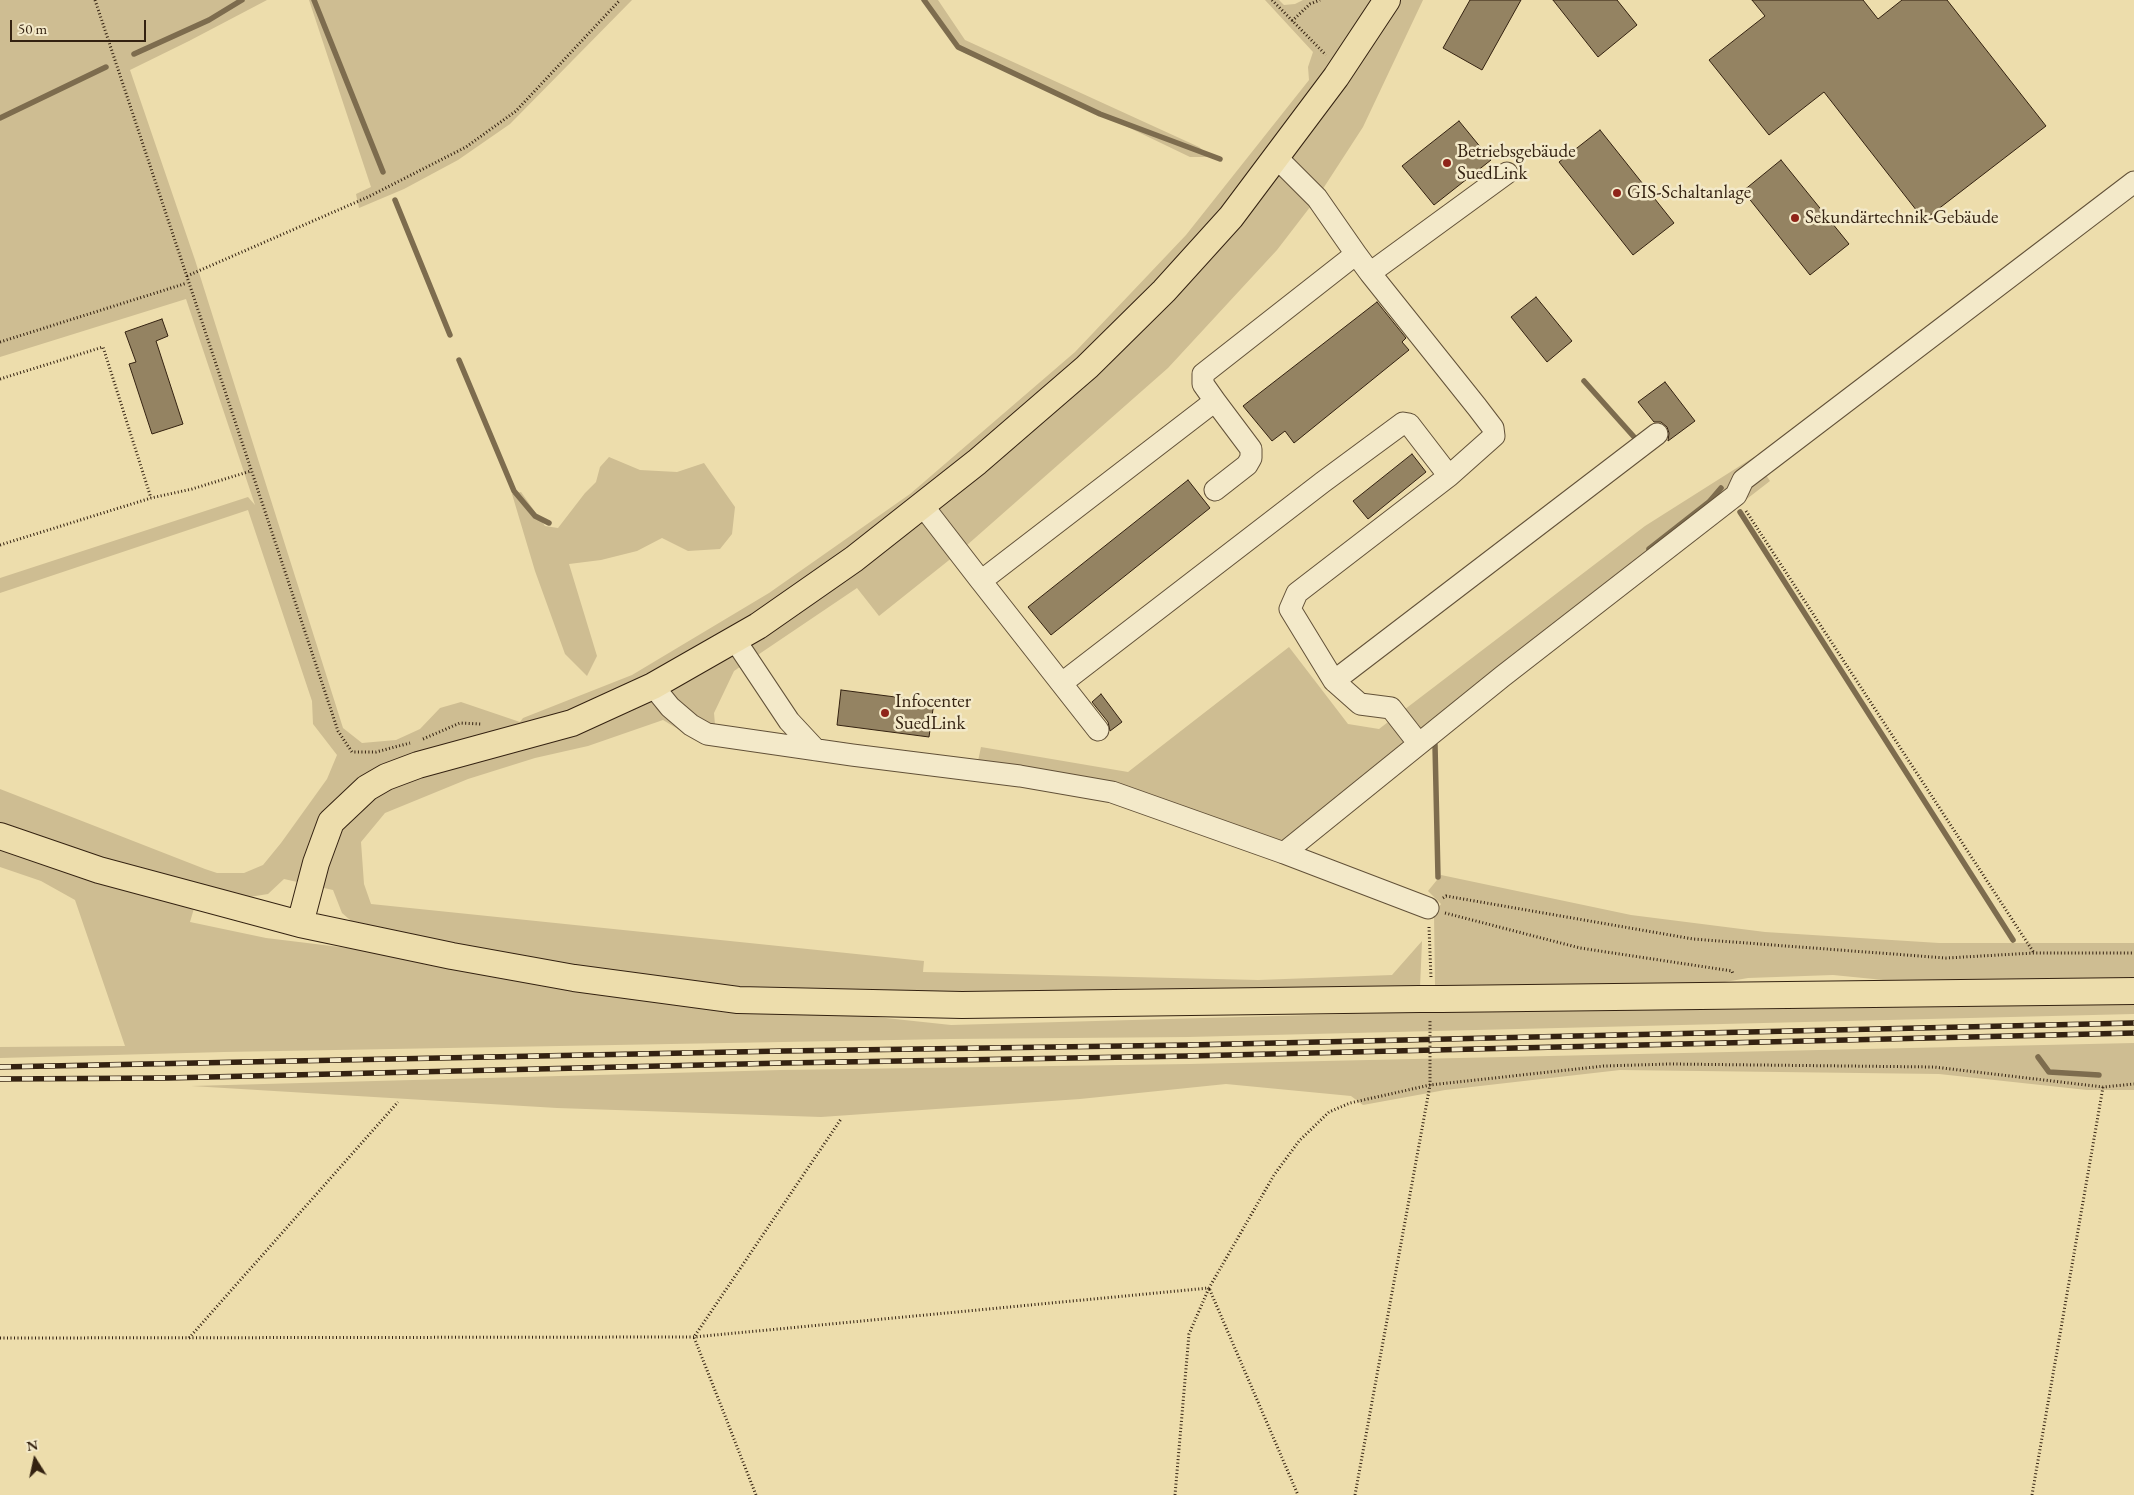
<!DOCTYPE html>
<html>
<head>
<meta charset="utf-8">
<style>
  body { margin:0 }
  #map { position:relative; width:2134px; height:1495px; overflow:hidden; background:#edddac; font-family:"EB Garamond",serif }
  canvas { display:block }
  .north { position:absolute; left:10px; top:1435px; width:50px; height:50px; -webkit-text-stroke:4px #f3e9c9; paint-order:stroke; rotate:350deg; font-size:14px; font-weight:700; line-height:20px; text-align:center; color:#342211 }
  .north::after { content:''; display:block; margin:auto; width:18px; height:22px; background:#342211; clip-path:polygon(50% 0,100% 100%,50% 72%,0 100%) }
  .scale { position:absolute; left:10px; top:20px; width:136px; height:22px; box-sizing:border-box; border:2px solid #342211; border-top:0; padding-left:6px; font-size:15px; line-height:18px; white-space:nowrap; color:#342211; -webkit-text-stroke:4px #f3e9c9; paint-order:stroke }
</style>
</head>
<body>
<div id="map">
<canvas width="2134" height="1495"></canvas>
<div class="north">N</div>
<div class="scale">50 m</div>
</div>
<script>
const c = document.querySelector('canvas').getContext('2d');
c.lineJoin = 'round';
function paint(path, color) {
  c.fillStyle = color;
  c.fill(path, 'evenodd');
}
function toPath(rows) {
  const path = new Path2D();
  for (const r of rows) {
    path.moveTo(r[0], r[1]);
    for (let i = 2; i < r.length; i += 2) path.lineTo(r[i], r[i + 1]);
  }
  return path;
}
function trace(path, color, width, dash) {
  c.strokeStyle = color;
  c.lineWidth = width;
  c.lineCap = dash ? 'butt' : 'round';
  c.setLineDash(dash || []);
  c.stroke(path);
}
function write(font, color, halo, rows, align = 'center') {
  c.font = font + ' "EB Garamond",serif';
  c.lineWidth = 5;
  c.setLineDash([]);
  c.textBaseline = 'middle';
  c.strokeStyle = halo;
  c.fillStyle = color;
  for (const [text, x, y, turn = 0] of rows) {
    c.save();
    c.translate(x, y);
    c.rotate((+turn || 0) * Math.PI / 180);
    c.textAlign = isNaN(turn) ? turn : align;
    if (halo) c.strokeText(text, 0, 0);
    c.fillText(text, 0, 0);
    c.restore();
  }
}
const green = toPath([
  [0,0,267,0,189,41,130,70,195,260,343,728,362,743,396,740,420,729,440,708,461,702,520,722,523,718,632,675,769,593,910,494,1075,352,1186,235,1309,80,1308,67,1313,52,1265,0,1279,0,1284,5,1295,4,1303,0,1423,0,1363,127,1317,198,1277,250,1168,368,958,553,879,616,857,588,734,671,714,713,715,725,978,761,981,747,1128,772,1289,647,1348,724,1379,729,1645,526,1754,457,1770,481,1438,738,1285,863,1109,801,1015,785,693,738,663,720,588,746,535,758,468,779,385,813,361,842,364,884,371,904,924,961,923,972,1258,980,1392,975,1422,941,1420,988,959,992,760,991,641,977,357,926,342,913,333,890,284,879,268,894,243,898,200,888,190,922,266,938,422,957,727,1001,951,1025,1494,1010,1722,1010,2134,1004,2134,1014,1188,1037,950,1039,224,1052,0,1058,0,1047,125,1046,75,900,41,881,0,867,0,789,205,869,217,873,244,873,263,865,281,843,327,779,337,755,313,724,312,701,248,510,0,593,0,578,248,497,255,505,186,299,0,357],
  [309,0,632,0,510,124,458,160,404,189,359,208,356,194,371,187],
  [922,0,938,0,965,40,1199,147,1211,157,1190,157,1082,105,958,50],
  [609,457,640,470,677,472,704,463,735,507,732,534,720,549,688,551,662,538,637,551,601,560,569,564,597,656,587,676,565,654,535,571,512,494,521,492,545,526,558,528,585,493,596,482,600,467],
  [1441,875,1631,915,1765,932,1939,943,2134,943,2134,982,1904,982,1833,975,1748,978,1719,983,1554,988,1435,985,1434,914,1441,904,1428,891],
  [2134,1043,2134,1090,2087,1090,1939,1074,1620,1070,1445,1090,1363,1105,1351,1096,1226,1084,1080,1099,821,1117,557,1108,191,1086,781,1070,1189,1064]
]);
const stream = toPath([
  [314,0,383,172],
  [924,0,958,47,1100,114,1220,159],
  [134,54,209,20,242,0],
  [0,118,106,67],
  [395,200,450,335],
  [459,360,514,491,535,516,549,523],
  [1584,381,1635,438],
  [1740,512,2013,940],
  [1649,549,1709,502,1721,488],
  [1435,745,1438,877],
  [2038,1057,2049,1072,2099,1075]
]);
const building = toPath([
  [1470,0,1521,0,1482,70,1443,48,1470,0],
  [1553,0,1617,0,1637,25,1598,57,1553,0],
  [1752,0,1863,0,1878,19,1902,0,1947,0,2046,126,1924,220,1824,92,1769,135,1709,60,1765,16,1752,0],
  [1459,121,1491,160,1434,205,1402,166,1459,121],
  [1600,130,1674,223,1633,255,1559,162,1600,130],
  [1781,160,1849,244,1810,275,1743,191,1781,160],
  [1536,297,1572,341,1547,362,1511,317,1536,297],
  [1377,302,1406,338,1402,342,1409,350,1294,443,1285,431,1272,441,1243,406,1377,302],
  [162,319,168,336,156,341,183,424,152,434,129,364,136,362,125,332,162,319],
  [1665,382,1695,421,1668,441,1669,433,1667,427,1661,422,1654,422,1638,402,1665,382],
  [1412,454,1426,472,1368,519,1353,501,1412,454],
  [1188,480,1210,508,1051,635,1028,607,1188,480],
  [841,690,934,702,929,737,837,725,841,690],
  [1101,694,1122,722,1110,731,1108,722,1092,702,1101,694]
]);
const path = toPath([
  [95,0,338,731,352,752,376,752,410,743],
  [1272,0,1326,55],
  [1292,21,1310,4,1320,0],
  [187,276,368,197,466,147,516,111,620,0],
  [0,342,187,283],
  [0,379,103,347,151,498],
  [1746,511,2034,953],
  [0,545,151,498,192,489,251,471],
  [423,739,460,723,481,724],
  [1443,898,1446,896,1693,939,1946,958,2034,953,2134,953],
  [1445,913,1580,948,1732,971,1733,974],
  [1429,927,1431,978],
  [0,1338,694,1337,1209,1288,1274,1175,1299,1141,1329,1112,1350,1103,1430,1085,1604,1066,1670,1064,1934,1067,2103,1087,2134,1084],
  [189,1338,398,1102],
  [756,1495,694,1337,841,1119],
  [1175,1495,1189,1334,1209,1288,1298,1495],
  [1355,1495,1430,1085,1430,1019],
  [2032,1495,2103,1087]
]);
const minor = toPath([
  [1276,157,1317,198,1356,254],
  [1370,273,1477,407,1493,428,1494,436,1449,476,1297,593,1290,609,1334,681,1657,434],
  [1215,401,1251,449,1251,458,1247,465,1215,490],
  [923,506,981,581],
  [735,640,789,721,816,750],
  [1334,681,1360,704,1391,708,1419,744],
  [1062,683,1323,482,1403,423,1409,424,1449,476],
  [653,686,670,707,691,725,707,734,852,755,1020,776,1112,792,1284,853,1428,908],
  [1098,730,981,581,1215,401,1203,384,1203,374,1356,254,1370,273,1507,173],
  [1284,853,1503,676,1736,495,1743,480,2134,182]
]);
const major = toPath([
  [0,836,99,870,300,924,452,956,574,978,738,1000,962,1005,1420,999],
  [300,924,316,863,331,822,367,788,386,777,418,765,572,723,653,686,758,626,854,559,977,462,1087,367,1164,291,1231,217,1336,77,1387,0],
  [1441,999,2134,991]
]);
const rail = toPath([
  [0,1067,783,1051,1190,1045,2134,1023],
  [0,1079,168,1078,784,1063,1188,1056,2134,1033]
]);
const majorBridge = toPath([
  [1420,999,1441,999]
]);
const markers = [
  [1447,163,5,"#8f2418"],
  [1617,193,5,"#8f2418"],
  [1795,218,5,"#8f2418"],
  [885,713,5,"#8f2418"]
];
const poiNames = [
  ["Betriebsgebäude",1457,152],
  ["SuedLink",1457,174],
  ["GIS-Schaltanlage",1627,193],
  ["Sekundärtechnik-Gebäude",1805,218],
  ["Infocenter",895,702],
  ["SuedLink",895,724]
];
paint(green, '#cebd92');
trace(stream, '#7d6c4e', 5.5);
paint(building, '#948362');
trace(building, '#342211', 1);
trace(minor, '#625138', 23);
trace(major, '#342211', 28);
trace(path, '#342211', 3, [1, 2.5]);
trace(minor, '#f3e9c9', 21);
trace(major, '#edddac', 26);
trace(rail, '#342211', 5.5);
trace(rail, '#f3e9c9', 4, [11]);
trace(majorBridge, '#342211', 28, []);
trace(majorBridge, '#edddac', 26);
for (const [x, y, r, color] of markers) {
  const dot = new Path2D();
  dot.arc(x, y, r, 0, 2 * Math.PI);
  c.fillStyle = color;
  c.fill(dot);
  trace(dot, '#f3e9c9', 2);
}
write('19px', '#342211', '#f3e9c9', poiNames, 'left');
</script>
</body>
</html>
